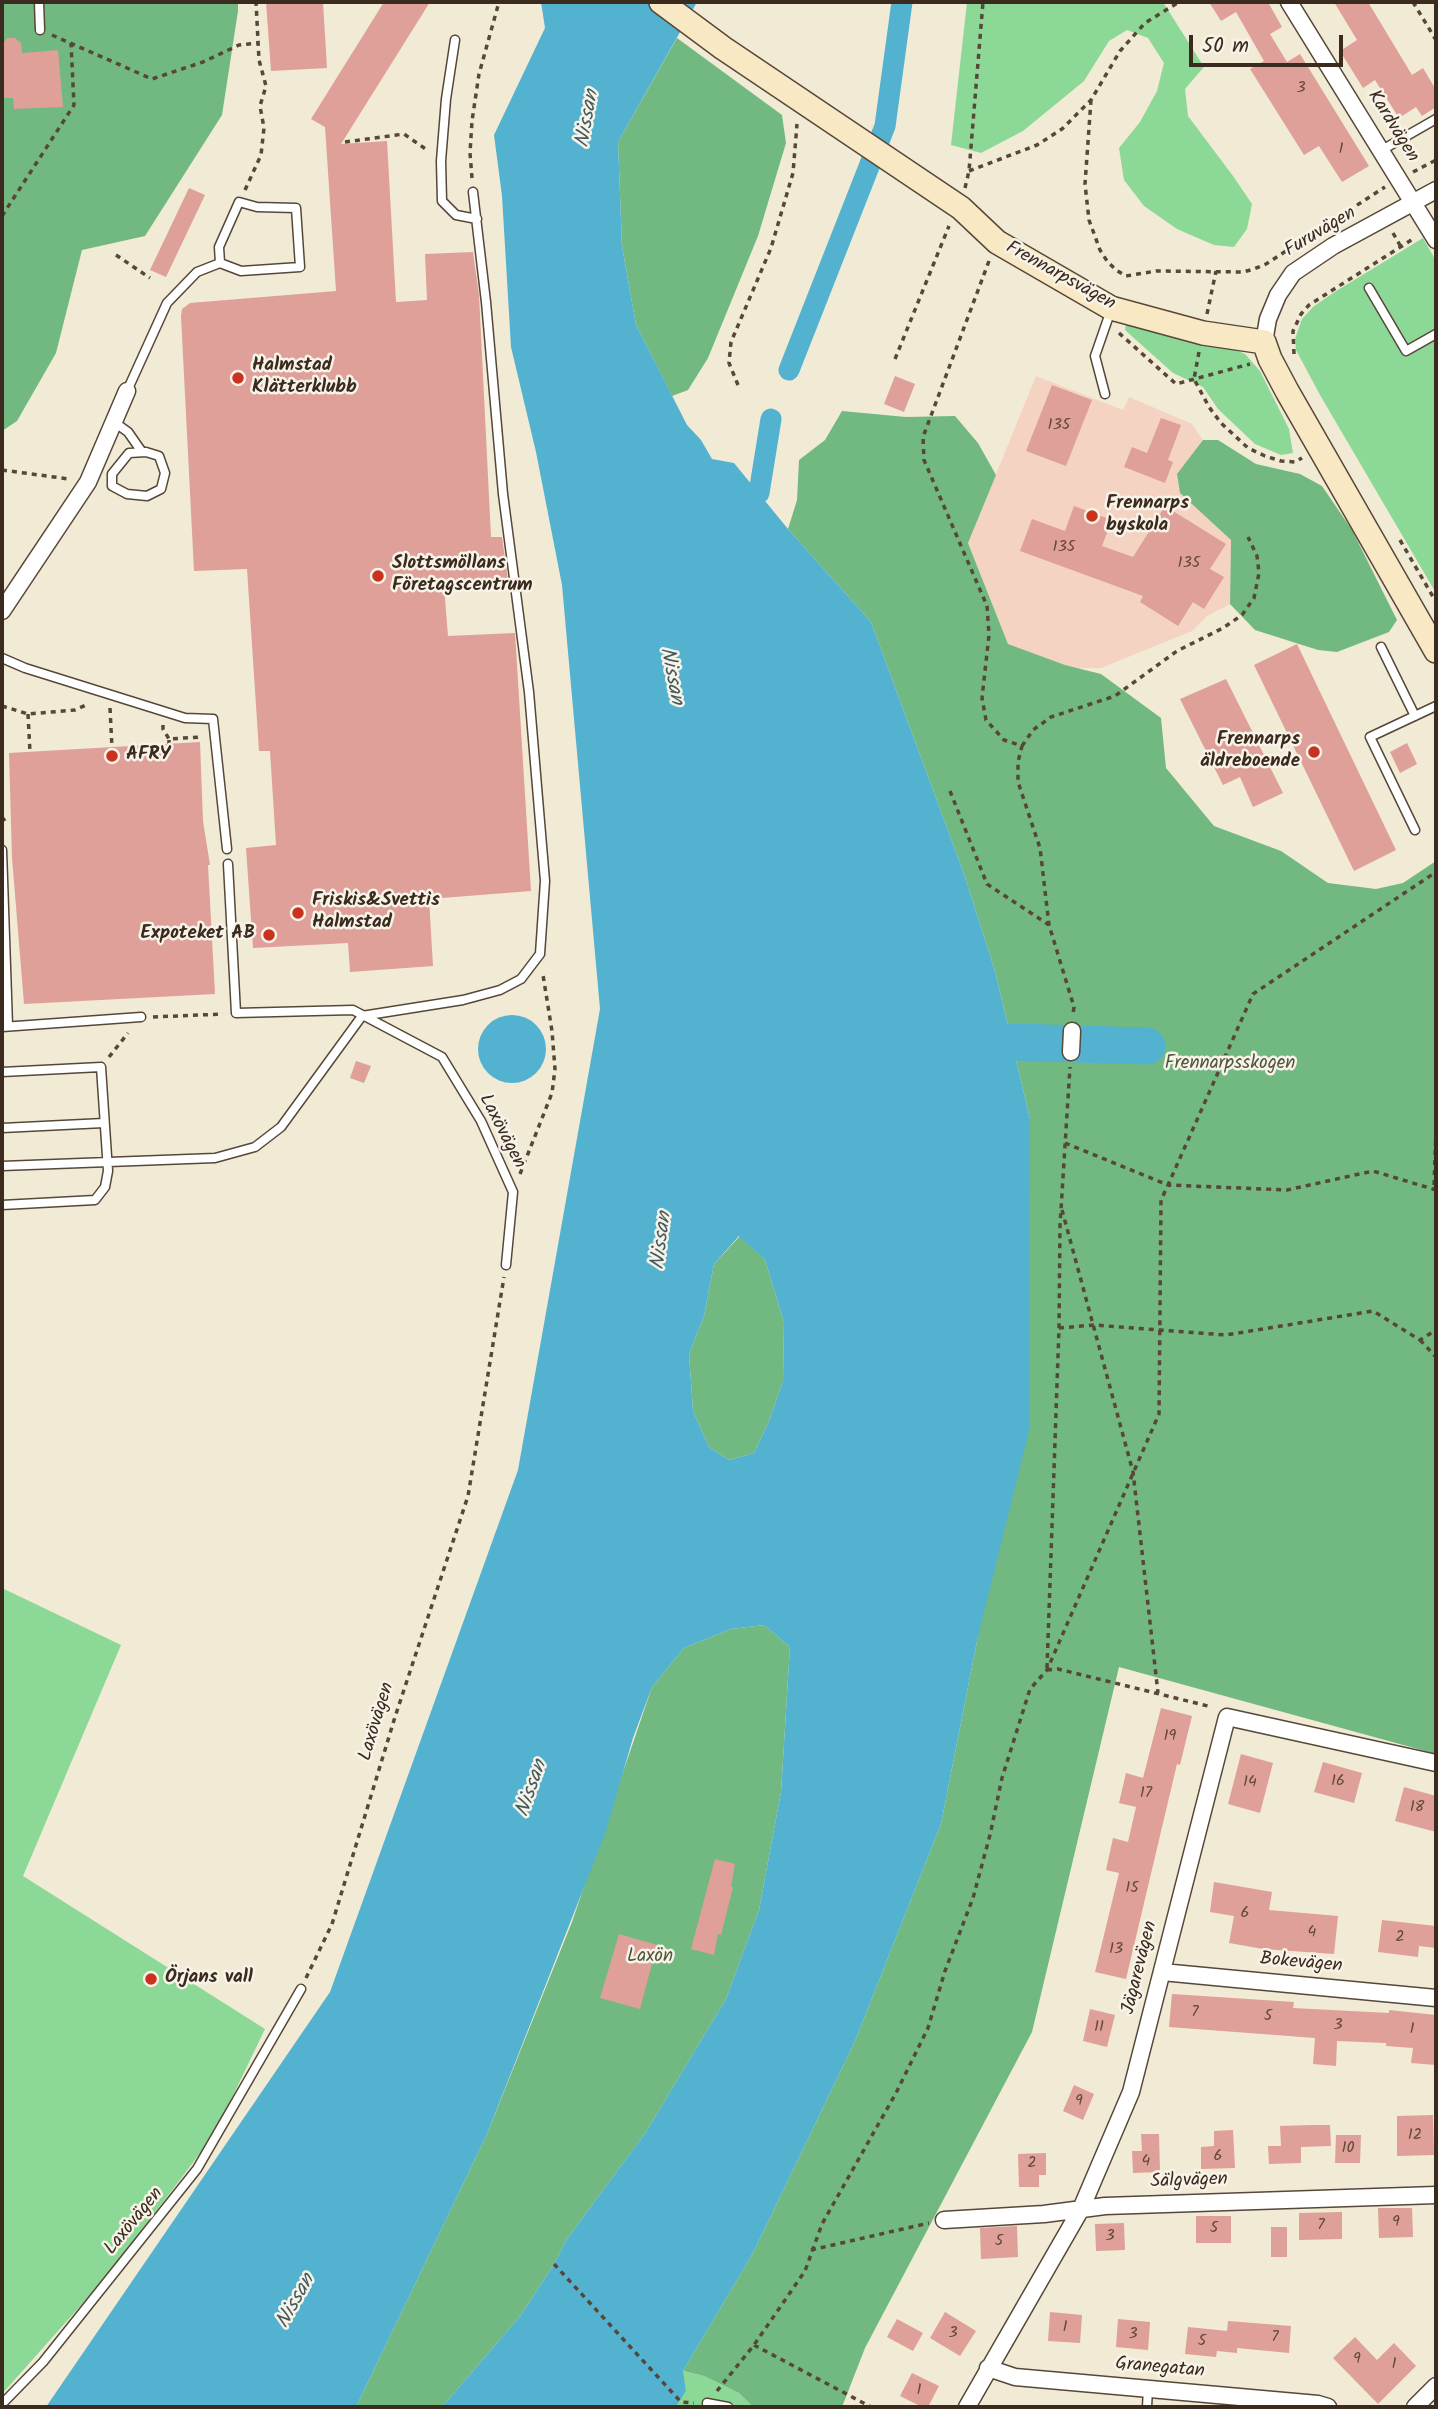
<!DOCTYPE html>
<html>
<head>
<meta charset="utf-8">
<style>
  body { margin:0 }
  #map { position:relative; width:1438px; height:2409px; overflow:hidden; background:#f1ead4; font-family:Kalam,sans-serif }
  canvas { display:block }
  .frame { position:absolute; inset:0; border:4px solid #3b2a1e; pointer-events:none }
  .scale { position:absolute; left:1189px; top:35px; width:154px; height:32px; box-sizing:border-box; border:4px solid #3b2a1e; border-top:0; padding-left:9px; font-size:21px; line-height:24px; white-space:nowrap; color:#3b2a1e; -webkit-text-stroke:5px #f7f3e8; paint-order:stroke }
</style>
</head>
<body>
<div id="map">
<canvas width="1438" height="2409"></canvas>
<div class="frame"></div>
<div class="scale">50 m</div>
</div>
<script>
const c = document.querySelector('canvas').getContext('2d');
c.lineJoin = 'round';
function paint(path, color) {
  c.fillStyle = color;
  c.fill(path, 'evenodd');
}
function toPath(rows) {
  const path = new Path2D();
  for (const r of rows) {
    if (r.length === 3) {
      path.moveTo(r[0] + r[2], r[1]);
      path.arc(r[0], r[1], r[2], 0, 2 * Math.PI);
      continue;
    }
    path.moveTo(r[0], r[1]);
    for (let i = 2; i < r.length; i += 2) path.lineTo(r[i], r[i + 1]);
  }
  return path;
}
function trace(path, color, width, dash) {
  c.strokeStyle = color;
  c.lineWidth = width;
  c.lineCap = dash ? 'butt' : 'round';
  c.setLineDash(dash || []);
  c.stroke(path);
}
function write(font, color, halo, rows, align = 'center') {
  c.font = font + ' Kalam,sans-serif';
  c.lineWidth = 5;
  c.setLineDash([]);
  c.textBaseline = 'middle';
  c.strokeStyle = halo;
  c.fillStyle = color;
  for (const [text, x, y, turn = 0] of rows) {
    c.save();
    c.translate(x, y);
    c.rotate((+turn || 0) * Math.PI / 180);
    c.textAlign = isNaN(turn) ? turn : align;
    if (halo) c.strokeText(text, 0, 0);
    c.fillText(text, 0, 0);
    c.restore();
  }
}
const built = toPath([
  [1036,376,1123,410,1129,397,1192,424,1203,440,1177,475,1180,493,1231,540,1230,604,1207,616,1192,631,1101,668,1072,668,1008,644,968,543]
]);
const green = toPath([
  [967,2,1163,2,1204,67,1185,89,1188,116,1233,176,1252,204,1247,229,1234,247,1214,245,1177,229,1144,206,1124,180,1119,148,1140,122,1157,91,1164,63,1148,38,1127,30,1109,41,1084,81,1023,131,981,153,951,145],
  [1423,238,1436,261,1436,593,1320,395,1296,350,1295,339,1302,319,1313,307,1333,293],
  [1126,324,1192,342,1236,350,1245,354,1260,371,1289,429,1293,453,1281,455,1255,444,1218,409,1203,387,1173,373,1125,330],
  [2,1588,121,1645,23,1876,265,2029,214,2135,106,2277,2,2394],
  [682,2371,704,2376,739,2393,753,2407,676,2407,686,2391]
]);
const forest = toPath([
  [2,2,238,2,238,11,222,115,145,236,82,250,56,353,17,421,2,431],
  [677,38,782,115,786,143,758,236,708,358,688,390,672,396,636,325,622,246,618,142],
  [842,411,906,417,955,416,978,443,996,475,968,543,1008,644,1065,665,1101,674,1161,718,1166,768,1214,826,1281,851,1328,883,1376,889,1403,883,1436,861,1436,1754,1119,1667,1032,2032,865,2348,842,2407,753,2407,739,2393,704,2376,683,2371,753,2253,855,2041,941,1824,977,1641,1030,1119,995,971,964,874,871,622,788,529,797,500,799,460,825,440],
  [1203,440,1218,440,1256,464,1300,474,1322,486,1352,530,1397,620,1389,632,1337,652,1318,650,1255,630,1230,604,1231,540,1180,493,1177,474],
  [740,1236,765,1260,784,1322,783,1381,769,1421,754,1453,729,1460,709,1447,693,1411,689,1354,704,1316,714,1264],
  [764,1625,790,1647,781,1792,759,1910,726,1999,646,2132,567,2239,554,2264,521,2315,442,2407,356,2407,487,2134,572,1922,652,1687,684,1648,731,1629]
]);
const water = toPath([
  [541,2,697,2,618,142,622,246,636,325,687,425,701,440,712,459,734,463,788,529,871,622,964,874,995,971,1030,1119,1029,1431,977,1641,941,1824,855,2041,753,2253,683,2371,686,2391,676,2407,442,2407,521,2315,554,2264,567,2239,646,2132,726,1999,759,1910,781,1792,790,1647,764,1625,731,1629,684,1648,652,1687,633,1738,605,1834,487,2134,356,2407,46,2407,330,1992,518,1470,600,1009,562,585,536,452,511,347,502,196,494,135,545,28],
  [739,1236,765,1260,784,1322,783,1381,769,1421,754,1453,729,1460,709,1447,693,1411,689,1354,704,1316,714,1264],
  [512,1049,34]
]);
const canal = toPath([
  [789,370,885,126,902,2],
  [759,493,771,419]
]);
const river = toPath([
  [1012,1042,1147,1046]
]);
const building = toPath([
  [266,2,323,2,327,68,271,71],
  [384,2,430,2,341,144,387,141,396,302,427,300,425,254,473,252,479,295,491,537,502,537,508,580,444,586,448,636,515,633,531,891,429,899,433,966,350,972,348,943,253,948,246,848,276,845,270,751,259,751,247,569,194,571,181,316,182,309,190,303,336,291,325,127,311,119],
  [1209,2,1268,2,1282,27,1270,34,1287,62,1300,54,1369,166,1342,182,1319,146,1304,155,1250,69,1264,61,1236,12,1221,21],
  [1334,2,1368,2,1412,75,1423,68,1436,90,1436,107,1422,116,1416,107,1399,118,1375,80,1363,88,1340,51,1357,40],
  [7,38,15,38,21,43,22,53,58,50,63,107,14,109,13,98,2,98,2,45],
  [189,188,205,195,166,277,150,270],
  [895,376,915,384,904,412,884,404],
  [1052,385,1092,400,1066,466,1026,451],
  [1161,418,1181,425,1168,460,1173,462,1165,483,1124,467,1132,447,1147,453],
  [1074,506,1112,520,1102,546,1133,557,1165,506,1226,544,1210,569,1224,577,1204,609,1193,602,1178,626,1140,602,1143,596,1020,551,1032,519,1065,531],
  [1297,644,1396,850,1354,871,1254,665],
  [1226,679,1283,793,1253,807,1240,777,1223,785,1180,699],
  [200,742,203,821,210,865,208,865,215,994,24,1004,12,858,9,753],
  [1407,743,1417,764,1400,773,1390,752],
  [356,1061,371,1066,364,1083,350,1078],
  [1161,1708,1192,1716,1180,1765,1177,1764,1126,1979,1095,1972,1119,1873,1106,1870,1113,1838,1128,1842,1136,1807,1119,1803,1126,1773,1143,1778],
  [1241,1754,1273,1763,1260,1813,1228,1804],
  [1323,1762,1362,1773,1354,1803,1314,1792],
  [1404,1787,1436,1796,1436,1832,1395,1821],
  [715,1859,735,1864,731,1887,733,1887,721,1935,718,1934,714,1955,691,1949],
  [1214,1882,1272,1892,1269,1910,1338,1916,1334,1954,1263,1949,1229,1943,1234,1916,1210,1912],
  [1382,1920,1436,1926,1436,1948,1419,1946,1418,1957,1378,1952],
  [619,1934,657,1945,640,2009,600,1998],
  [1172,1994,1294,2002,1293,2008,1389,2013,1389,2010,1436,2015,1436,2065,1411,2063,1413,2048,1386,2046,1386,2043,1337,2041,1336,2066,1313,2064,1315,2038,1169,2027],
  [1090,2009,1115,2015,1107,2047,1083,2041],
  [1074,2085,1094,2094,1083,2120,1063,2111],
  [1433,2115,1434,2155,1397,2156,1397,2116],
  [1313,2125,1330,2125,1331,2146,1301,2147,1301,2163,1269,2164,1268,2146,1281,2146,1280,2126],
  [1233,2130,1235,2168,1201,2169,1201,2147,1214,2146,1214,2131],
  [1141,2134,1159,2134,1160,2172,1133,2173,1132,2151,1142,2151],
  [1336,2135,1361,2135,1360,2163,1335,2163],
  [1046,2153,1046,2175,1039,2175,1039,2187,1019,2187,1018,2154],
  [1378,2208,1412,2208,1413,2237,1379,2238],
  [1342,2212,1342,2239,1299,2240,1299,2213],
  [1196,2216,1231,2216,1231,2243,1196,2243],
  [1124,2223,1125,2250,1096,2251,1095,2224],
  [1017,2226,1018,2257,981,2259,980,2228],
  [1271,2227,1287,2227,1287,2257,1271,2257],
  [945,2312,976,2331,960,2356,930,2338],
  [1050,2312,1082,2315,1080,2343,1048,2341],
  [897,2319,923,2333,913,2351,887,2337],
  [1118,2319,1150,2322,1148,2350,1116,2347],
  [1228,2321,1291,2326,1289,2353,1237,2348,1237,2353,1217,2351,1216,2357,1185,2354,1188,2327,1227,2331],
  [1355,2337,1377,2360,1394,2343,1416,2366,1378,2404,1333,2358],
  [912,2373,939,2386,928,2407,922,2407,900,2396]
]);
const path = toPath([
  [1413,2,1436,40],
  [52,35,152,79,203,62,239,45,258,43],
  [1091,100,1085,184,1089,220,1100,250,1107,261,1116,270,1126,276,1156,271,1243,272,1254,269,1266,264,1385,187],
  [345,142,404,134,427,150],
  [969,171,1037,145,1062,129,1091,100,1120,51,1145,23,1179,2],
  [1413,172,1436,160],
  [472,178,470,153,472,121,479,74,499,2],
  [965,188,969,171,983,2],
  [245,190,261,155,264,128,260,106,266,86,259,60,256,2],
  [2,216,74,105,71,43],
  [1393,233,1401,247],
  [116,255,150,278],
  [989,261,923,437,924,460,987,606,989,635,982,698,986,720,1004,740,1022,746,1018,762,1018,782,1040,848,1049,925,1074,1007,1073,1014],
  [1207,314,1216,271],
  [1119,333,1176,384,1250,364],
  [1199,352,1194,379,1209,407,1221,423,1248,448,1265,456,1281,461,1295,462,1302,458],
  [1294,354,1293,331,1301,314,1309,305,1413,239],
  [895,359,949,226],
  [738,385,729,363,731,342,771,248,793,173,797,124],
  [2,470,69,479],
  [1400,540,1436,602],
  [2,706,28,714,75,710,88,704],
  [110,708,112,748],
  [28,714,30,752],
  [163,725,163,729,169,739],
  [169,745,169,739,200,737],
  [1022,746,1033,730,1051,717,1115,696,1177,651,1223,628,1242,615,1254,598,1259,573,1257,556,1248,537],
  [950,791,987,884,1049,925],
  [2,817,7,824],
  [153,1017,223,1014],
  [109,1057,128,1033],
  [1065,1143,1168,1185,1253,994,1436,872],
  [520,1174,552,1093,555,1069,552,1031,543,975],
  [1434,1185,1436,1130],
  [1062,1210,1133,1472,1158,1693],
  [1059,1328,1094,1325,1226,1335,1373,1311,1420,1340,1436,1330],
  [1420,1340,1436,1357],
  [1047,1668,1059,1328,1060,1225,1070,1067],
  [1047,1670,1058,1669,1212,1707],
  [306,1978,332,1924,395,1717,468,1496,504,1277],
  [811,2250,929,2223],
  [554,2264,681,2402,694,2403],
  [754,2345,871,2407],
  [717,2391,754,2345,805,2271,822,2224,896,2093,928,2028,945,1971,973,1898,990,1835,1002,1778,1030,1689,1047,1670,1159,1414,1161,1200,1168,1185,1287,1190,1373,1171,1436,1190]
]);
const lane = toPath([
  [39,2,40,30],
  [455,40,446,99,441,161,442,201,456,215,477,219],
  [1382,150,1436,119],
  [1369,288,1406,351,1436,334],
  [127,391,167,303,197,272,220,263,219,247,239,202,257,207,296,208,300,267,241,271,220,263],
  [1105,394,1095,356,1111,310],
  [114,422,128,432,142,452],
  [146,452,159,456,165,473,161,489,147,496,127,494,112,486,112,474,129,453,146,452],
  [1381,647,1415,716],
  [2,658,25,668,185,718,213,719,227,849],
  [1415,830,1370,737,1436,706],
  [2,850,8,1026],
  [228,864,236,1013,353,1010,442,1057,481,1121,513,1192,506,1265],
  [2,1027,141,1017],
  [2,1072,101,1067,108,1171,105,1187,95,1200,2,1205],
  [2,1128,104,1123],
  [2,1166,215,1158,255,1147,281,1127,362,1016,463,1000,500,990,521,979,540,954,545,881,529,692,503,494,486,302,473,192],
  [707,2403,728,2407],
  [2,2404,43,2362,197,2169,301,1989],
  [1147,2407,1148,2389]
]);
const street = toPath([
  [1289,2,1436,240],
  [1264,342,1268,319,1278,295,1293,273,1333,246,1436,190],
  [2,611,88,482,127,391],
  [1071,1052,1072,1031],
  [1162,1972,1436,1998],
  [944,2220,1044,2214,1105,2206,1436,2195],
  [988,2368,1015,2377,1318,2404,1328,2407],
  [967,2407,1081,2209,1131,2092,1227,1717,1436,1763],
  [1415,2407,1436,2386]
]);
const secondary = toPath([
  [661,2,723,48,961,208,997,242,1111,308,1203,333,1264,342,1270,359,1287,391,1436,651]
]);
const markers = [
  [238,378,7,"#c8321e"],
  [1092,516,7,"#c8321e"],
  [378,576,7,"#c8321e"],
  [1314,752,7,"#c8321e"],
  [112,756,7,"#c8321e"],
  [298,913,7,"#c8321e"],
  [269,935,7,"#c8321e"],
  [151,1979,7,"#c8321e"]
];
const numberNames = [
  ["3",1301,89],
  ["1",1341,150],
  ["135",1059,426],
  ["135",1064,548],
  ["135",1189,564],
  ["19",1170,1737],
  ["16",1338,1782],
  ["14",1250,1783],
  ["17",1146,1794],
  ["18",1417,1808],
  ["15",1132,1889],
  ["6",1245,1914],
  ["4",1312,1933],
  ["2",1400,1938],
  ["13",1116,1950],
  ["7",1195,2013],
  ["5",1268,2017],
  ["3",1338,2026],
  ["11",1099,2028],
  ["1",1412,2030],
  ["9",1079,2102],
  ["12",1415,2136],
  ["10",1348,2149],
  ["6",1218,2157],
  ["4",1146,2162],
  ["2",1032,2164],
  ["9",1396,2223],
  ["7",1321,2226],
  ["5",1214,2229],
  ["3",1110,2237],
  ["5",999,2242],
  ["1",1065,2328],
  ["3",953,2334],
  ["3",1133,2335],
  ["7",1275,2338],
  ["5",1202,2342],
  ["9",1357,2360],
  ["1",1394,2365],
  ["1",919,2391]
];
const streetNames = [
  ["Kardvägen",1392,127,58],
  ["Furuvägen",1321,233,-31],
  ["Frennarpsvägen",1060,277,29],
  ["Laxövägen",501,1132,63],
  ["Laxövägen",378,1722,-73],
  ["Bokevägen",1301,1964,5],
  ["Jägarevägen",1141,1968,-76],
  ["Sälgvägen",1189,2182,-2],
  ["Laxövägen",135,2222,-51],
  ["Granegatan",1160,2369,5]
];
const poiNames = [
  ["Halmstad",252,367],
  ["Klätterklubb",252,389],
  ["Frennarps",1106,505],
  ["byskola",1106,527],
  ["Slottsmöllans",392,565],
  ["Företagscentrum",392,587],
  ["Frennarps",1300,741,"right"],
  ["äldreboende",1300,763,"right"],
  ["AFRY",126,756],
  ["Friskis&Svettis",312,902],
  ["Halmstad",312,924],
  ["Expoteket AB",255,935,"right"],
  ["Örjans vall",165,1979]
];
const parkNames = [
  ["Frennarpsskogen",1230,1065],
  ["Laxön",650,1958]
];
const waterNames = [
  ["Nissan",589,119,-80],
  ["Nissan",670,676,79],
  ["Nissan",663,1241,-83],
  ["Nissan",533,1789,-71],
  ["Nissan",297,2302,-61]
];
paint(built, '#f5d3c2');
paint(green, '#8cd997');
paint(forest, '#71b980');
paint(water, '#52b2d0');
trace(canal, '#52b2d0', 21);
trace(river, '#52b2d0', 37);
paint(building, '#dea098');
trace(lane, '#564739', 11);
trace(street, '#564739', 19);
trace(secondary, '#564739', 26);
trace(path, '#564739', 3.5, [5, 5]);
trace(lane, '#fff', 8);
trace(street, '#fff', 16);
trace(secondary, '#f8e8c3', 23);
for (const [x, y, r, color] of markers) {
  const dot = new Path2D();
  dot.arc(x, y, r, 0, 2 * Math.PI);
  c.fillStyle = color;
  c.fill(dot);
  trace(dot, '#f7f3e8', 2.5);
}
write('16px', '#64483c', null, numberNames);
write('19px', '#3b2a1e', '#f7f3e8', streetNames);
write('bold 19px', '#3b2a1e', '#f7f3e8', poiNames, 'left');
write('19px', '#4f563c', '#f7f3e8', parkNames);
write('italic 21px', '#435a5c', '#f7f3e8', waterNames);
</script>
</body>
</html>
